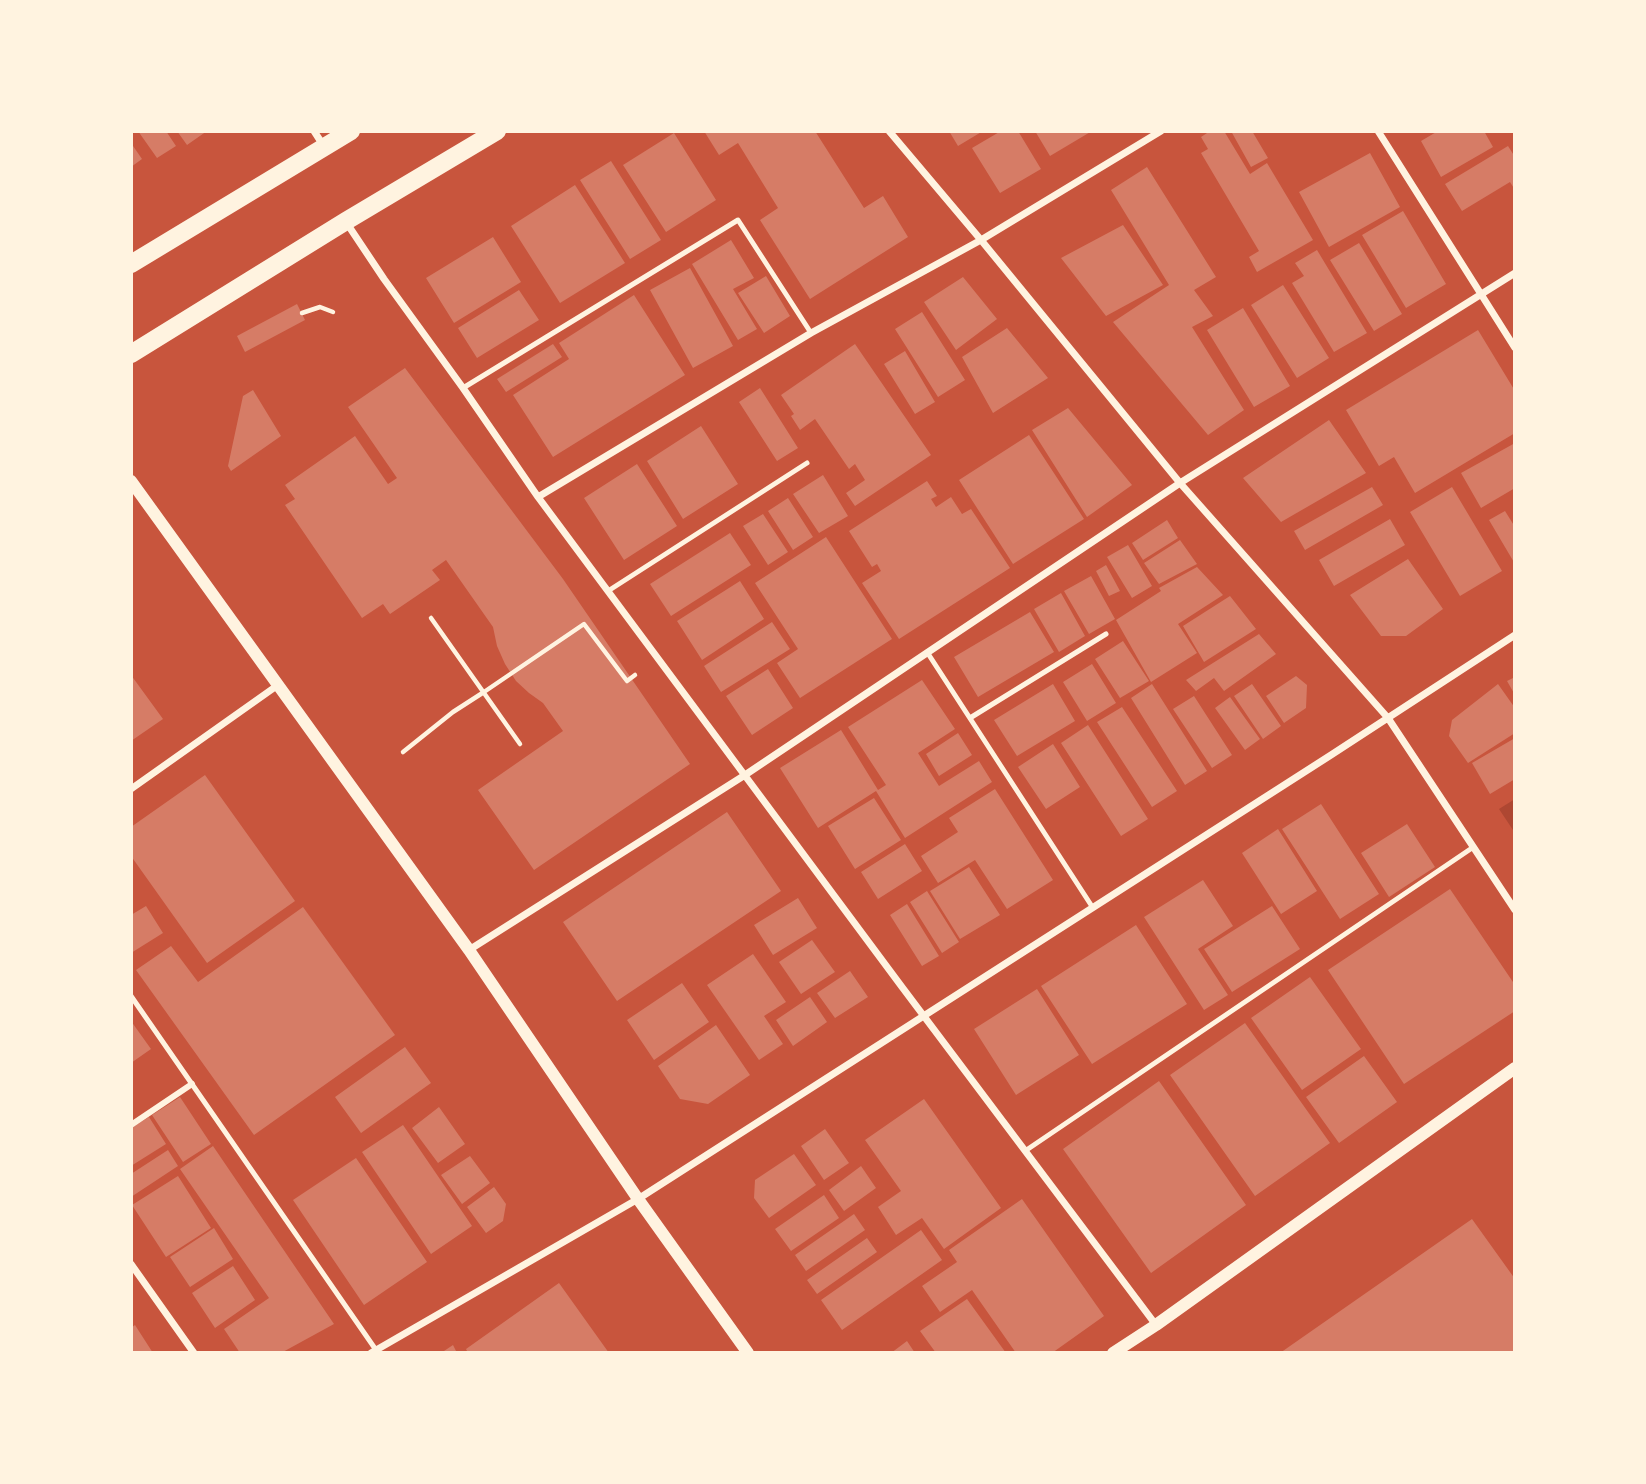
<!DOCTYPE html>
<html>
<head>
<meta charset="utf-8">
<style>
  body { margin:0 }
  #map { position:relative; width:1646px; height:1484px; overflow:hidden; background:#c8553d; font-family:Manrope,sans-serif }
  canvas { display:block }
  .frame { position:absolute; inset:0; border:133px solid #fff3e0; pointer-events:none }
</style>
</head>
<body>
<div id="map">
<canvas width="1646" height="1484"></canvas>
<div class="frame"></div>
</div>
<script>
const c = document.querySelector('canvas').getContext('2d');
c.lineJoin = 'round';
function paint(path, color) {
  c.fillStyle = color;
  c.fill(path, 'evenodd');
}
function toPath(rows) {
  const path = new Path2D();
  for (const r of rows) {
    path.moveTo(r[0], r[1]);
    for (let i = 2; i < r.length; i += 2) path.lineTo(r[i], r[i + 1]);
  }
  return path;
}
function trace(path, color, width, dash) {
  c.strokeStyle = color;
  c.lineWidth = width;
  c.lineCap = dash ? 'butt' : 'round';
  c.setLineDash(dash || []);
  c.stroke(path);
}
const green = toPath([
  [1515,799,1515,833,1499,809]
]);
const building = toPath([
  [138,131,166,131,176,146,157,158],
  [177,131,207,131,187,145],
  [704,131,815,131,864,208,883,196,908,237,810,299,760,220,778,208,738,143,719,155],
  [949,131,983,131,958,146],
  [1001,131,1018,131,1041,169,1000,193,972,148],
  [1035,131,1092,131,1050,156],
  [1210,131,1224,131,1250,174,1267,163,1313,240,1257,272,1249,257,1259,251,1201,153,1208,149,1201,137],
  [1231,131,1252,131,1268,158,1251,167],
  [1438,131,1484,131,1493,147,1441,177,1421,141],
  [674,133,716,200,666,232,623,165],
  [131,143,142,159,131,167],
  [1508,146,1515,157,1515,190,1510,182,1462,211,1445,184],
  [1370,153,1400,207,1329,247,1299,192],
  [611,161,661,240,630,259,580,180],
  [1147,167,1216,277,1194,290,1213,316,1192,327,1244,410,1208,435,1113,322,1169,285,1111,190],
  [575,185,625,263,560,303,511,226],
  [1403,211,1446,284,1406,308,1362,235],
  [1123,225,1163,285,1106,316,1061,258],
  [493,237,521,282,454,323,426,278],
  [731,240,754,278,733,289,757,329,738,340,692,264],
  [1359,243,1402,314,1374,331,1330,260],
  [1317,250,1367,333,1334,352,1292,283,1304,276,1295,263],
  [690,268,733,346,693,368,650,290],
  [766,276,790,316,764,333,738,293],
  [963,277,997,319,956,350,924,302],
  [1283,285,1329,358,1297,378,1251,305],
  [519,290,539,320,477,358,458,328],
  [634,295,685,375,553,457,513,395,569,359,559,343],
  [297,304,305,320,245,352,237,336],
  [1243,308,1290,386,1254,407,1207,330],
  [922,312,965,380,938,397,895,329],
  [1007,328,1048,378,993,413,962,357],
  [1478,330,1515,391,1515,433,1415,493,1394,457,1379,466,1346,410],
  [553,344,562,357,506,392,497,379],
  [855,344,931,455,855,506,846,493,865,480,855,464,849,469,815,419,800,430,791,416,794,414,781,395],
  [905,351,935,402,915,414,884,364],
  [405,368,563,579,690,764,534,870,478,790,563,731,543,703,529,693,516,681,505,664,497,646,493,627,446,560,432,570,440,580,390,614,383,604,362,618,285,505,295,499,285,485,355,436,388,484,397,478,348,407],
  [760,388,798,448,777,461,739,402],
  [253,390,281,436,231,471,228,466,243,396],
  [1068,408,1132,485,1087,517,1032,430],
  [1329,420,1366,473,1281,522,1243,478],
  [701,426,738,484,683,519,647,461],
  [1029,435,1084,519,1013,564,959,480],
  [1515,443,1515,488,1481,508,1461,473],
  [637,464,677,526,624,560,584,498],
  [823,475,848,516,819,533,793,494],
  [927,481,937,496,931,499,936,507,951,497,962,514,971,509,1010,568,899,639,862,583,881,571,877,564,872,567,849,531],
  [1372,487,1383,505,1305,550,1294,531],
  [1452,487,1502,571,1460,596,1410,512],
  [788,498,813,537,793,550,768,511],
  [1505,511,1515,527,1515,564,1489,520],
  [763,514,788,552,768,565,743,526],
  [1390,519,1405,545,1334,586,1319,560],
  [1167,520,1178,538,1143,560,1132,543],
  [730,533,751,565,671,616,650,584],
  [826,537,892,639,800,698,777,663,798,649,755,583],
  [1180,540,1197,564,1159,584,1144,563],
  [1128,545,1152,586,1132,598,1107,557],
  [1408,559,1443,609,1406,636,1381,636,1350,595],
  [1106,565,1120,591,1109,596,1096,571],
  [1197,567,1223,595,1178,624,1197,653,1151,682,1116,620,1161,591,1159,588],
  [1091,576,1115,619,1089,634,1064,591],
  [740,581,764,619,702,660,677,621],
  [1061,593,1085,636,1059,652,1034,609],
  [1230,596,1256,629,1204,662,1183,626],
  [1030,612,1054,652,978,697,954,657],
  [772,622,790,649,721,692,704,666],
  [1259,634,1276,654,1224,691,1214,678,1196,691,1186,680],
  [1123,641,1149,681,1120,698,1095,659],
  [1092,664,1116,703,1087,721,1063,682],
  [768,669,793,708,752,735,726,696],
  [131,675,163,719,131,741],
  [1296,676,1307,685,1306,708,1284,723,1266,696],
  [1515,677,1515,695,1507,681],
  [922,680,955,729,918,753,939,786,979,761,992,782,905,838,876,791,818,828,780,768,841,730,878,790,886,785,848,727],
  [1053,684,1075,721,1017,756,994,720],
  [1152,684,1207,771,1185,785,1131,698],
  [1252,684,1281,726,1263,739,1234,696],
  [1498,684,1515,708,1515,733,1468,763,1449,736,1452,720],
  [1194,696,1232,755,1212,768,1173,709],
  [1230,697,1260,739,1245,750,1215,708],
  [1122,707,1177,791,1152,807,1097,722],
  [1088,725,1148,819,1121,836,1061,743],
  [958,733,972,755,939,776,926,754],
  [1515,738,1515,779,1490,794,1472,763],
  [1053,744,1080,787,1046,809,1018,767],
  [205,775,295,901,207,963,131,856,131,827],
  [995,789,1053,880,1007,909,975,860,938,883,921,856,958,832,949,818],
  [874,798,901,840,855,869,828,826],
  [1321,804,1379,894,1340,919,1282,829],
  [727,812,781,891,617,1001,563,922],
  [1407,824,1435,867,1389,897,1361,853],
  [1278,829,1317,891,1281,914,1242,853],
  [905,844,922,871,878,899,861,872],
  [969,867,1000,915,960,939,930,891],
  [1203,880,1233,926,1198,949,1228,995,1204,1010,1144,917],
  [1450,889,1515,985,1515,1011,1404,1084,1328,970],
  [927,891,959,942,942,953,910,902],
  [798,898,817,928,773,955,754,925],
  [907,904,939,956,922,966,890,915],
  [146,906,163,933,131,953,131,915],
  [1272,906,1300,949,1232,992,1204,949],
  [303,907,395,1035,254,1135,136,970,171,946,198,982],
  [1136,925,1187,1004,1092,1064,1041,986],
  [812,940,835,972,801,994,779,962],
  [753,954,786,1002,764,1016,783,1044,759,1060,707,985],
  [850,971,868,997,835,1018,817,993],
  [1310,977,1361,1049,1302,1090,1251,1018],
  [682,983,709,1022,654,1060,627,1020],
  [1037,989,1079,1055,1016,1095,974,1029],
  [810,997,827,1022,793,1046,776,1020],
  [131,1021,151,1049,131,1063],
  [1245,1023,1330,1143,1255,1196,1170,1075],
  [716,1025,750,1075,708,1104,680,1099,658,1066],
  [405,1047,431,1083,361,1133,335,1097],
  [1364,1056,1397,1102,1339,1143,1306,1097],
  [1159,1081,1246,1205,1151,1273,1063,1149],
  [180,1097,211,1144,183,1162,152,1115],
  [924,1099,1001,1208,944,1249,922,1218,896,1235,878,1207,901,1191,865,1140],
  [439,1107,465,1144,438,1163,412,1128],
  [149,1117,166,1144,131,1166,131,1128],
  [403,1125,472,1226,431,1254,362,1152],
  [825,1129,849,1163,824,1180,801,1146],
  [213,1146,334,1324,281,1353,240,1353,224,1329,269,1298,180,1169],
  [168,1150,178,1166,131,1197,131,1174],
  [794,1154,816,1185,769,1218,754,1198,755,1180],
  [470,1156,490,1183,462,1204,441,1175],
  [356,1158,427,1262,364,1305,293,1200],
  [861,1166,876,1188,844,1211,829,1190],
  [178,1176,211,1228,166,1257,132,1205],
  [494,1187,506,1204,503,1221,486,1233,467,1207],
  [824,1195,839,1218,791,1251,775,1229],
  [1022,1199,1104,1316,1052,1353,1016,1353,972,1290,940,1312,922,1286,957,1262,949,1250],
  [854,1214,865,1230,806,1271,795,1255],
  [1472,1219,1515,1279,1515,1353,1280,1353],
  [214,1228,233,1259,190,1287,170,1257],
  [921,1230,942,1260,842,1330,821,1300],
  [867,1238,877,1252,817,1294,807,1280],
  [233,1266,255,1300,215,1328,192,1293],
  [559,1283,609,1353,468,1353,466,1349],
  [967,1299,1006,1353,936,1353,920,1331],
  [135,1325,153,1353,131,1353,131,1328],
  [907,1341,915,1353,891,1353],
  [453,1345,457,1353,441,1353]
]);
const path = toPath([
  [302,313,320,307,333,312],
  [431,618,520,744],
  [403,752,453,712,484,692,584,624,627,681,635,675]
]);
const service = toPath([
  [463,388,738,220,811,333],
  [608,591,807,463],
  [927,652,1093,908],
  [970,718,1106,634],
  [131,996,376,1350],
  [1025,1151,1472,848]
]);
const pedestrian = toPath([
  [131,1125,192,1084]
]);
const minor = toPath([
  [314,131,323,145],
  [889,131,981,240,1180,483,1388,718,1515,910],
  [1378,131,1515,348],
  [346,222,384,279,463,388,538,497,902,987,1156,1325],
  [538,497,811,333,981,240,1161,131],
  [131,789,278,685],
  [469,950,745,775,1180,483,1515,273],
  [131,1264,194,1353],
  [371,1353,638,1199,1331,755,1515,635]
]);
const tertiary = toPath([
  [131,481,469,950,638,1199,748,1353],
  [1113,1353,1156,1325,1515,1068]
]);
const primary = toPath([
  [131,264,351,131],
  [131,354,346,221,497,131]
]);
paint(green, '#ae4732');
paint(building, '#d67c66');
trace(path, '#fff3e0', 4.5);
trace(service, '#fff3e0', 5);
trace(pedestrian, '#fff3e0', 6);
trace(minor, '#fff3e0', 7);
trace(tertiary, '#fff3e0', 12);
trace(primary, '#fff3e0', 18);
</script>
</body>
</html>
